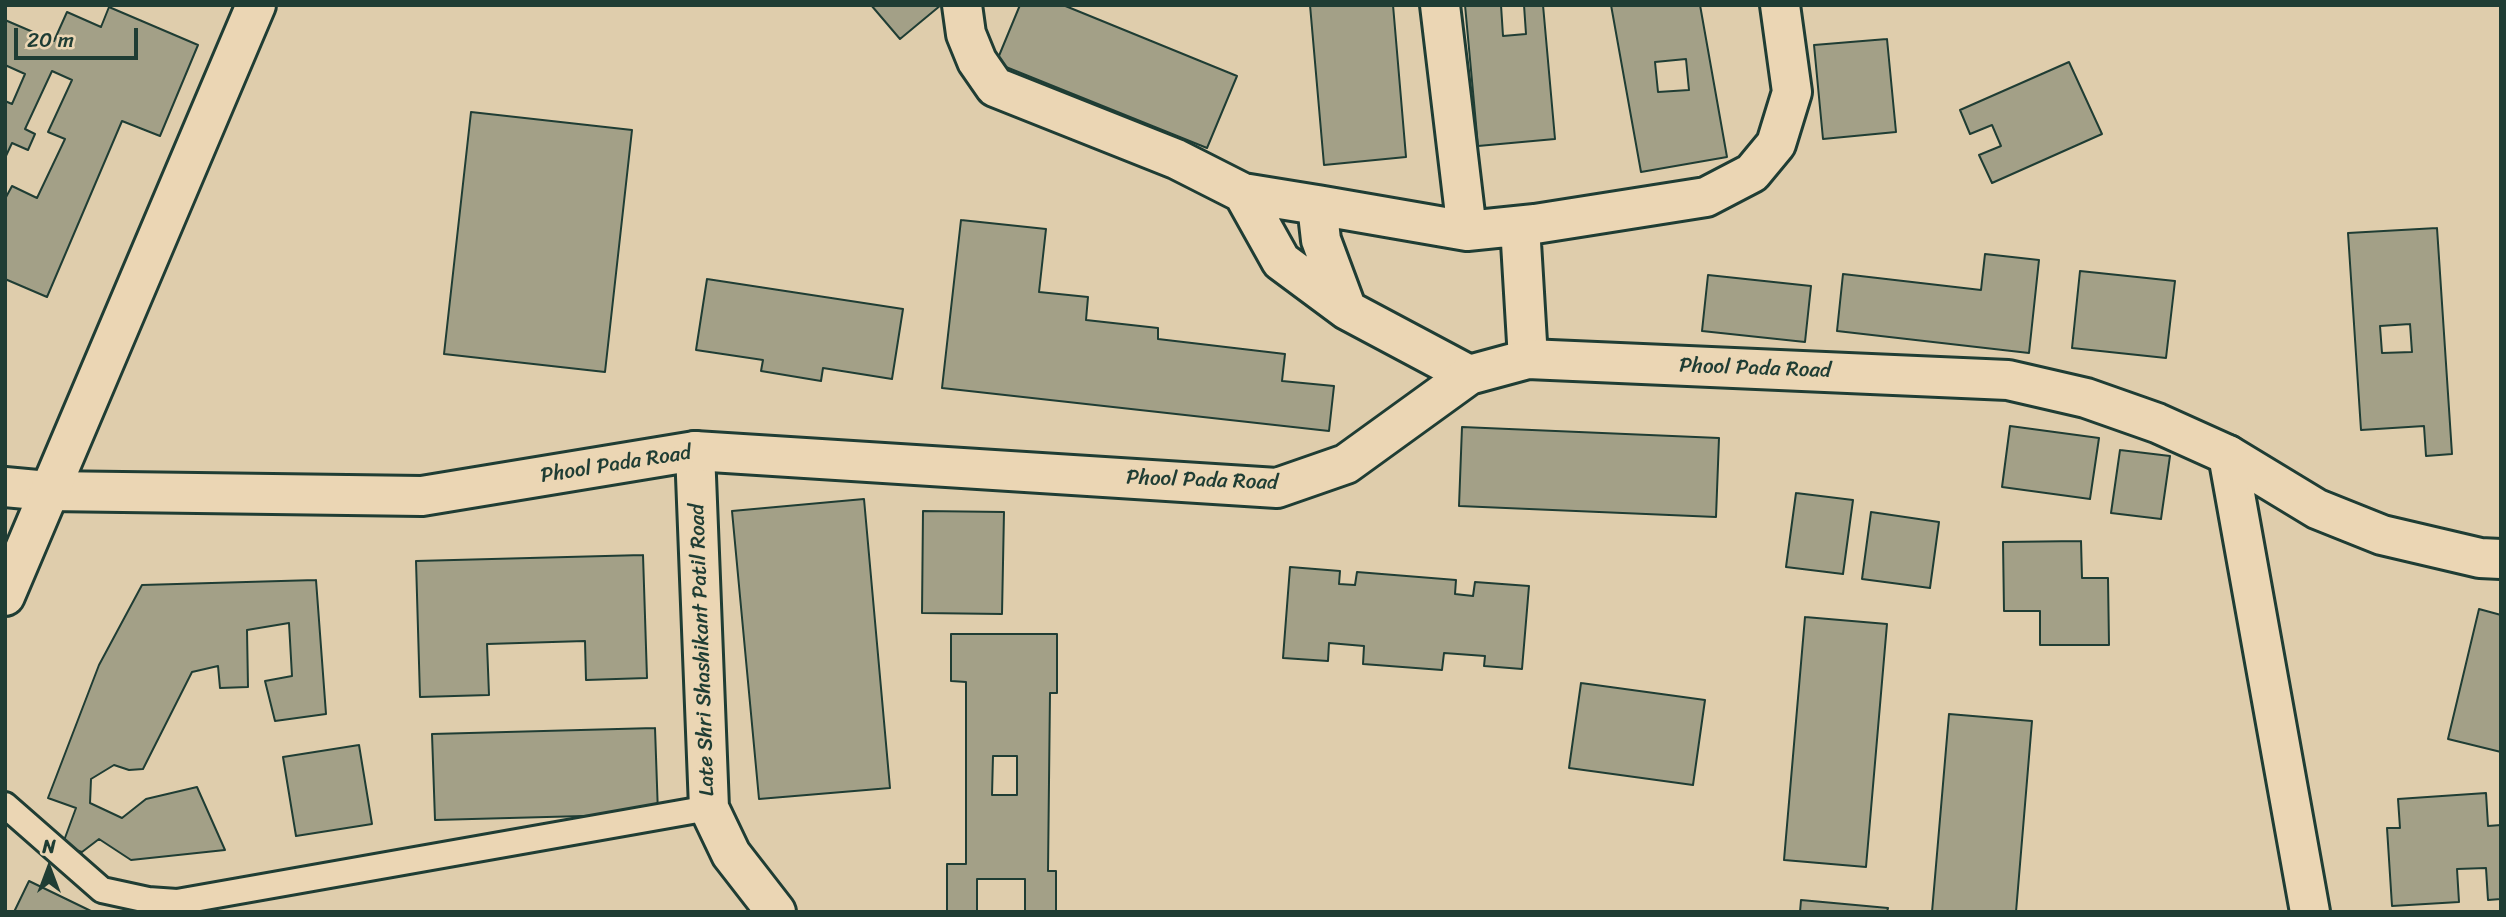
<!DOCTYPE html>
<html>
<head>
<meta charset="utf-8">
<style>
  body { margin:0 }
  #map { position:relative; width:2506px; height:917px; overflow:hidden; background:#dfcdac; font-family:Sriracha,sans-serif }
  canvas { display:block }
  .frame { position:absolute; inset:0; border:7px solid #1f3d34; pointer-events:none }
  .north { position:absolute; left:14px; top:833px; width:70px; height:70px; -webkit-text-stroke:5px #ebd6b4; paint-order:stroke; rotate:0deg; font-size:19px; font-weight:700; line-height:28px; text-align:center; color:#1f3d34 }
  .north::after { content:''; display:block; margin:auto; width:24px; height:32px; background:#1f3d34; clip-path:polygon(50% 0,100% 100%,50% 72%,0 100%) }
  .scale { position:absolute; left:14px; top:28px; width:124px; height:32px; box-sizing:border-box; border:4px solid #1f3d34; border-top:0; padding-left:9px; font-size:21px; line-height:24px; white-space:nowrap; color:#1f3d34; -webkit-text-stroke:5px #ebd6b4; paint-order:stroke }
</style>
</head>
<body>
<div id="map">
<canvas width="2506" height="917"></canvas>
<div class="frame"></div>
<div class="north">N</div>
<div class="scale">20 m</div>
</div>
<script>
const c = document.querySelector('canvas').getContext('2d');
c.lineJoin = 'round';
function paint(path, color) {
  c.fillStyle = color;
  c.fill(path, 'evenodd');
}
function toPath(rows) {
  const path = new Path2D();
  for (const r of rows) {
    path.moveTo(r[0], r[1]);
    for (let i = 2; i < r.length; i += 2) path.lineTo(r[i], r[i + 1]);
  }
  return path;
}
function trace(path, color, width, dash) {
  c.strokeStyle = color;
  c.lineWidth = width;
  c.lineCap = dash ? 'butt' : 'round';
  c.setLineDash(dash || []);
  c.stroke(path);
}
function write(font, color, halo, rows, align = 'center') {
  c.font = font + ' Sriracha,sans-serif';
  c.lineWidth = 7;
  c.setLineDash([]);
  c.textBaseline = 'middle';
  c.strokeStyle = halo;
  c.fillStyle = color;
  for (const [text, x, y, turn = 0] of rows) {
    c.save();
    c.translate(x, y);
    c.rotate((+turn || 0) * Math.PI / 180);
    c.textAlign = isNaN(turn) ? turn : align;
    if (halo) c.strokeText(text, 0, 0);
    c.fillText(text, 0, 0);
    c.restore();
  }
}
const building = toPath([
  [871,5,941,5,900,39,871,5],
  [1020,5,1063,5,1237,76,1207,148,996,63,1020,5],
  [1310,5,1393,5,1406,157,1324,165,1310,5],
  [1465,5,1501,5,1503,36,1526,34,1524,5,1543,5,1555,139,1478,146,1465,5],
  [1611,5,1700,5,1727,157,1641,172,1611,5],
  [1686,59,1689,90,1658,92,1655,62,1686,59],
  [109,7,198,45,160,136,122,121,47,297,5,279,5,199,12,186,37,198,65,139,48,132,72,80,52,71,25,129,35,134,28,150,12,143,5,158,5,101,12,104,25,74,5,65,5,20,54,41,67,12,101,27,109,7],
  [1887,39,1896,132,1823,139,1814,45,1887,39],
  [2069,62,2102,134,1992,183,1979,155,2001,146,1992,125,1970,134,1960,110,2069,62],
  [471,112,632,130,605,372,444,354,471,112],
  [961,220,1046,229,1039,292,1088,297,1086,320,1158,328,1158,339,1285,354,1282,381,1334,386,1329,431,942,388,961,220],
  [2437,228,2452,454,2426,456,2424,426,2361,430,2348,233,2437,228],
  [2410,324,2412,352,2382,353,2380,326,2410,324],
  [1985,254,2039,260,2029,353,1837,331,1843,274,1981,290,1985,254],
  [2080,271,2175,281,2166,358,2072,348,2080,271],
  [1708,275,1811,286,1805,342,1702,331,1708,275],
  [707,279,903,309,892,379,823,368,821,381,761,371,763,360,696,350,707,279],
  [2010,426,2099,438,2090,499,2002,487,2010,426],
  [1462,427,1719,438,1716,517,1459,506,1462,427],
  [2120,450,2170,456,2161,519,2111,513,2120,450],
  [1796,493,1853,500,1843,574,1786,567,1796,493],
  [864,499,890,788,759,799,732,511,864,499],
  [923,511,1004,512,1002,614,922,613,923,511],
  [1871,512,1939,522,1930,588,1862,579,1871,512],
  [2081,541,2082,578,2108,578,2109,645,2040,645,2040,611,2004,611,2003,542,2081,541],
  [643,555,647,678,586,680,585,641,487,644,489,695,420,697,416,561,643,555],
  [1290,567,1340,571,1339,584,1355,585,1357,572,1456,580,1455,594,1473,596,1475,582,1529,586,1522,669,1484,666,1485,656,1444,653,1442,670,1363,664,1364,646,1329,643,1328,661,1283,658,1290,567],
  [316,580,326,714,275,721,265,681,292,676,289,623,247,630,248,687,220,688,218,666,192,672,143,769,129,770,114,765,91,779,90,803,122,818,146,799,197,787,225,850,131,860,99,839,82,852,62,846,76,808,48,798,99,665,142,585,316,580],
  [2479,609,2501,615,2501,752,2448,739,2479,609],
  [1805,617,1887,624,1866,867,1784,860,1805,617],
  [951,634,1057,634,1057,693,1050,693,1048,871,1056,871,1056,912,1025,912,1025,879,977,879,977,912,947,912,947,864,966,864,966,682,951,681,951,634],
  [993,756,1017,756,1017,795,992,795,993,756],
  [1581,683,1705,700,1693,785,1569,768,1581,683],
  [1949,714,2032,721,2016,912,1932,912,1949,714],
  [655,728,658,814,435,820,432,734,655,728],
  [359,745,372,824,296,836,283,757,359,745],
  [2486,793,2488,826,2501,825,2501,899,2488,900,2486,868,2457,869,2459,902,2392,906,2387,828,2400,828,2398,799,2486,793],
  [29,881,93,912,14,912,29,881],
  [1801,900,1888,908,1887,912,1800,912,1801,900]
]);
const service = toPath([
  [5,805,102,890,148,900,177,902,709,808]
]);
const minor = toPath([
  [962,5,966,34,977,61,995,87,1176,159,1243,193,1281,261,1347,310,1469,375],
  [1440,5,1467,231],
  [1243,193,1317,205],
  [1520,226,1528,359],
  [1347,310,1321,240,1317,205,1467,231,1535,224,1706,197,1752,173,1776,144,1792,92,1780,5],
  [695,451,709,808,731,854,776,912],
  [2228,455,2310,912]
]);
const tertiary = toPath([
  [5,487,48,491,422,496,695,451,1277,488,1346,464,1469,375,1528,359,2008,380,2086,398,2157,423,2228,455,2317,509,2382,535,2480,558,2501,559]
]);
const secondary = toPath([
  [5,596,256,5]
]);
const streetNames = [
  ["Phool Pada Road",1755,369,2],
  ["Phool Pada Road",616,465,-9],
  ["Phool Pada Road",1202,481,2],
  ["Late Shri Shashikant Patil Road",703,650,-92]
];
paint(building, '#a3a087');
trace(building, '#1f3d34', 2);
trace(service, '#1f3d34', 30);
trace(minor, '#1f3d34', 44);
trace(tertiary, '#1f3d34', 44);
trace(secondary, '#1f3d34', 44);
trace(service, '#ebd6b4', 24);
trace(minor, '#ebd6b4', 38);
trace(tertiary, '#ebd6b4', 38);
trace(secondary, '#ebd6b4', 38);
write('21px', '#1f3d34', '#ebd6b4', streetNames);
</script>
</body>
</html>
